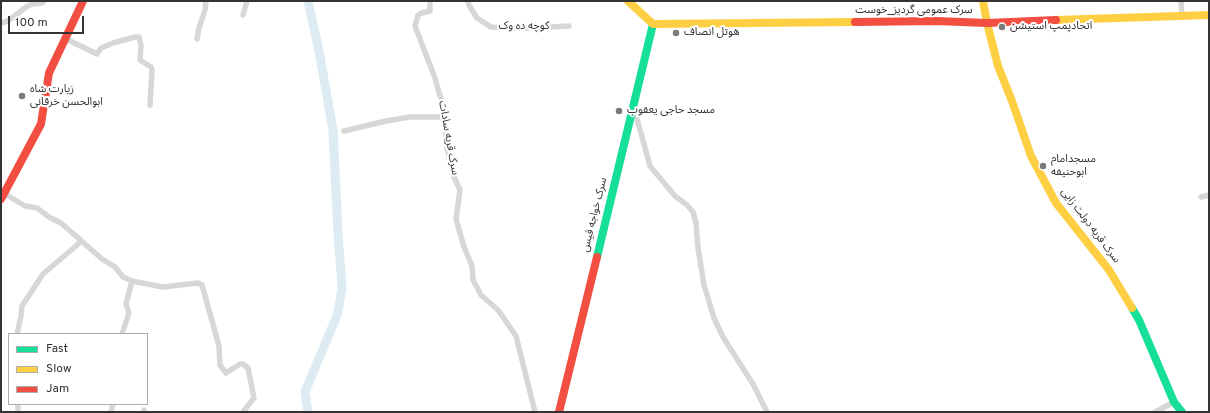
<!DOCTYPE html>
<html>
<head>
<meta charset="utf-8">
<style>
  body { margin:0 }
  #map { position:relative; width:1210px; height:413px; overflow:hidden; background:#fff; font-family:Overpass,sans-serif }
  canvas { display:block }
  .frame { position:absolute; inset:0; border:2px solid #333; pointer-events:none }
  .legend { position:absolute; left:8px; top:333px; width:140px; height:72px; box-sizing:border-box; background:#fff; border:1px solid #adadad; margin:0; padding:5px 7px; list-style:none; font-size:12px; color:#333 }
  .legend li { display:flex; align-items:center; gap:8px; height:20px }
  .legend b { width:20px; border:1px solid #adadad }
  .scale { position:absolute; left:8px; top:16px; width:76px; height:18px; box-sizing:border-box; border:2px solid #333; border-top:0; padding-left:5px; font-size:12px; line-height:14px; white-space:nowrap; color:#333; -webkit-text-stroke:3px #fff; paint-order:stroke }
</style>
</head>
<body>
<div id="map">
<canvas width="1210" height="413"></canvas>
<div class="frame"></div>
<ul class="legend">
<li><b style="height:5px;background:#16e098"></b>Fast</li>
<li><b style="height:5px;background:#ffcf43"></b>Slow</li>
<li><b style="height:5px;background:#f24e42"></b>Jam</li>
</ul>
<div class="scale">100 m</div>
</div>
<script>
const c = document.querySelector('canvas').getContext('2d');
c.lineJoin = 'round';
function toPath(rows) {
  const path = new Path2D();
  for (const r of rows) {
    path.moveTo(r[0], r[1]);
    for (let i = 2; i < r.length; i += 2) path.lineTo(r[i], r[i + 1]);
  }
  return path;
}
function trace(path, color, width, dash) {
  c.strokeStyle = color;
  c.lineWidth = width;
  c.lineCap = dash ? 'butt' : 'round';
  c.setLineDash(dash || []);
  c.stroke(path);
}
function write(font, color, halo, rows, align = 'center') {
  c.font = font + ' Overpass,"Noto Sans Arabic",sans-serif';
  c.lineWidth = 4;
  c.setLineDash([]);
  c.textBaseline = 'middle';
  c.strokeStyle = halo;
  c.fillStyle = color;
  for (const [text, x, y, turn = 0] of rows) {
    c.save();
    c.translate(x, y);
    c.rotate((+turn || 0) * Math.PI / 180);
    c.textAlign = isNaN(turn) ? turn : align;
    if (halo) c.strokeText(text, 0, 0);
    c.fillText(text, 0, 0);
    c.restore();
  }
}
const river = toPath([
  [308,412,305,392,338,313,342,287,338,234,333,130,319,51,308,1]
]);
const street = toPath([
  [430,1,430,11,422,13,418,15,415,26,435,78,439,93,443,103,447,148,454,177,460,190,456,219,464,247,472,266,473,280,481,295,498,310,516,336,535,412],
  [468,1,469,5,477,18,491,27,530,28,569,26],
  [1181,1,1182,16],
  [243,15,247,1],
  [1,23,8,21,26,7,32,4,42,3,44,1],
  [66,39,97,54,101,48,113,43,135,37,139,37,141,46,140,60,151,67,152,70,150,105],
  [197,39,199,28,205,10,206,1],
  [634,108,650,166,675,196,687,205,693,212,696,223,698,248,704,285,714,318,723,337,753,384,767,412],
  [344,131,386,121,410,117,444,117],
  [5,194,25,206,37,208,49,217,61,223,102,259,115,267,123,277,132,281,163,287,189,284,198,283,202,285,219,346,220,365,226,373,240,364,243,364,248,368,254,398,243,412],
  [1201,197,1209,195],
  [17,334,21,316,22,306,43,274,76,246,81,241],
  [122,334,129,313,126,304,132,281],
  [144,410,144,412],
  [18,412,18,404],
  [111,412,113,404],
  [1155,412,1174,402]
]);
const fast = toPath([
  [597,257,653,24],
  [1132,308,1139,320,1174,402,1182,412]
]);
const slow = toPath([
  [628,1,653,24,855,22],
  [983,1,987,23,998,66,1012,101,1031,156,1056,203,1109,270,1132,308],
  [1056,20,1209,15]
]);
const jam = toPath([
  [855,22,936,21,987,23,1056,20],
  [1,199,41,124,49,73,83,1],
  [559,412,597,257]
]);
const markers = [
  [1002,27,4,"#7a7a7a"],
  [676,33,4,"#7a7a7a"],
  [22,96,4,"#7a7a7a"],
  [619,111,4,"#7a7a7a"],
  [1043,166,4,"#7a7a7a"]
];
const streetNames = [
  ["سرک عمومی گردیز_خوست",914,11],
  ["کوچه ده وک",524,27],
  ["سرک قریه سادات",448,138,80],
  ["سرک خواجه قیس",595,215,-76],
  ["سرک قریه دولت زایی",1090,226,53]
];
const poiNames = [
  ["اتحادپمپ استیشن",1010,27],
  ["هوتل انصاف",684,33],
  ["زیارت شاه",30,90],
  ["ابوالحسن خرقانی",30,103],
  ["مسجد حاجی یعقوب",627,111],
  ["مسجدامام",1051,160],
  ["ابوحنیفه",1051,173]
];
trace(river, '#ddebf3', 9);
trace(street, '#d7d7d7', 5.5);
trace(fast, '#16e098', 8);
trace(slow, '#ffcf43', 8);
trace(jam, '#f24e42', 8);
for (const [x, y, r, color] of markers) {
  const dot = new Path2D();
  dot.arc(x, y, r, 0, 2 * Math.PI);
  c.fillStyle = color;
  c.fill(dot);
  trace(dot, '#fff', 1.5);
}
write('11px', '#333', '#fff', streetNames);
write('11px', '#333', '#fff', poiNames, 'left');
</script>
</body>
</html>
